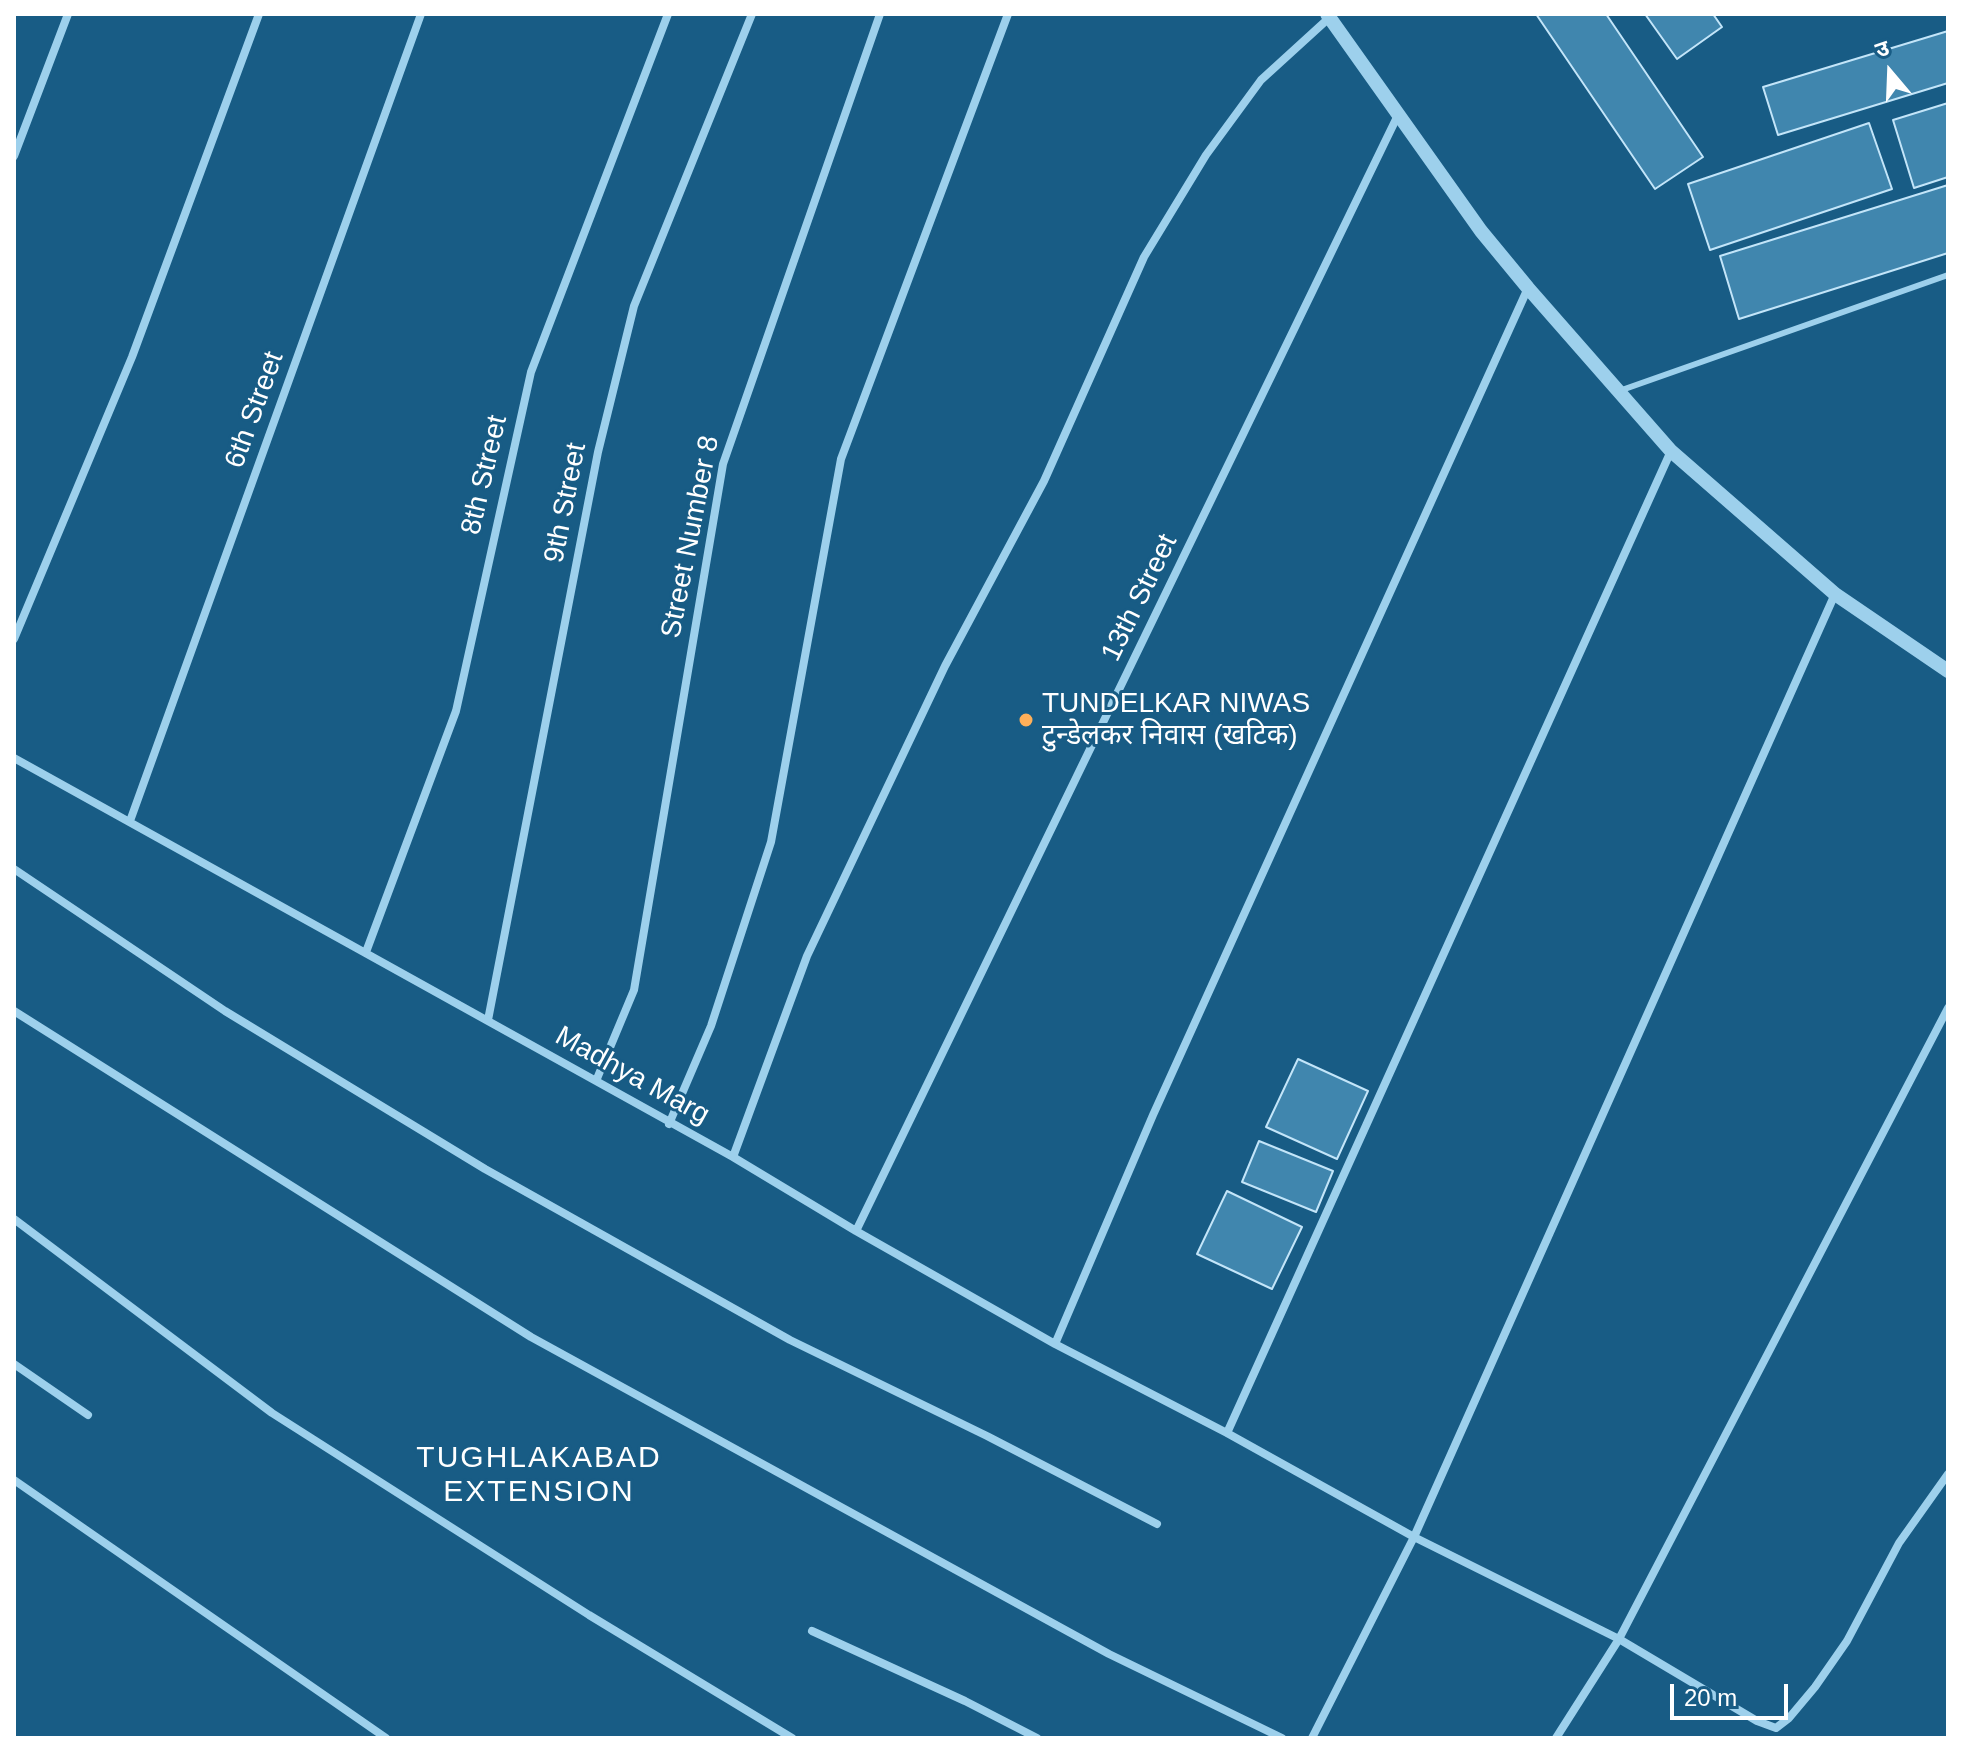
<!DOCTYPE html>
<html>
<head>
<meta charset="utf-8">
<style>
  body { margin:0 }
  #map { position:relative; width:1962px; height:1752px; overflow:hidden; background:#185c85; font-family:Helvetica,"Noto Sans Devanagari",sans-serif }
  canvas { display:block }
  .frame { position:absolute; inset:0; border:16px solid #fff; pointer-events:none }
  .north { position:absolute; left:1850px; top:32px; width:80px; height:80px; -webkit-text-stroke:6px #185c85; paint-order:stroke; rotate:341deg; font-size:22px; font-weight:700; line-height:32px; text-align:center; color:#fff }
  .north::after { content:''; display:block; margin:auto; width:28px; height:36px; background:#fff; clip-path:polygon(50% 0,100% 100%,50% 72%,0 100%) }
  .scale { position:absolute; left:1670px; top:1684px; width:118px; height:36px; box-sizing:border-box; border:4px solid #fff; border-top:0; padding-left:10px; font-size:24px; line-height:28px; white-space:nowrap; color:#fff; -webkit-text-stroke:6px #185c85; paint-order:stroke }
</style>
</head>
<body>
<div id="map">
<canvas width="1962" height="1752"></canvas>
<div class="frame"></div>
<div class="north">उ</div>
<div class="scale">20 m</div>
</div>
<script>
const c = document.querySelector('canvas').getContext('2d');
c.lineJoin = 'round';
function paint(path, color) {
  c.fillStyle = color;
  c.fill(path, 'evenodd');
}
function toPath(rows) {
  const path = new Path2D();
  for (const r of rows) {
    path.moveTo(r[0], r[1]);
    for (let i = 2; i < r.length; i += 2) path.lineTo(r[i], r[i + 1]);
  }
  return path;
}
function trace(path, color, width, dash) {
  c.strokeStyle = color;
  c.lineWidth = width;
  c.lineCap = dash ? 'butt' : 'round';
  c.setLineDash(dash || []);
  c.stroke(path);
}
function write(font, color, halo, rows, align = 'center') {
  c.font = font + ' Helvetica,"Noto Sans Devanagari",sans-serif';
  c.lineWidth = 6;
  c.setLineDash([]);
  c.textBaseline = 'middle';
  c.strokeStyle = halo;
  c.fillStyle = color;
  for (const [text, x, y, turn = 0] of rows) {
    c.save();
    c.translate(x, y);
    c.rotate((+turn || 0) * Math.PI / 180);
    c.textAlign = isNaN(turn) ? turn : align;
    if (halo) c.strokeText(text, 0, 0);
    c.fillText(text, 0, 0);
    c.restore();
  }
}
const building = toPath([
  [1536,14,1606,14,1703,157,1655,189,1536,14],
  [1645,14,1713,14,1722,27,1677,59,1645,14],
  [1948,31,1948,83,1778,135,1763,87,1948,31],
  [1948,103,1948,177,1914,188,1893,120,1948,103],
  [1869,123,1892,189,1710,250,1688,184,1869,123],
  [1948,185,1948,253,1739,319,1720,256,1948,185],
  [1298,1059,1368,1091,1337,1159,1266,1127,1298,1059],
  [1259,1141,1333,1171,1316,1212,1242,1182,1259,1141],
  [1227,1191,1302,1227,1272,1289,1197,1254,1227,1191]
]);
const service = toPath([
  [1619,391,1948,275]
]);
const minor = toPath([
  [14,156,68,14],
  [14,639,132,357,259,14],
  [14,758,733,1157,856,1231,1055,1344,1227,1433,1414,1537,1619,1639,1757,1721,1776,1728,1789,1718,1815,1687,1847,1641,1899,1543,1948,1474],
  [130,821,421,14],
  [14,869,225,1011,485,1169,790,1340,987,1436,1157,1524],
  [366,952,456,711,531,372,668,14],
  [14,1011,531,1337,1109,1654,1282,1738],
  [488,1020,598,452,634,306,752,14],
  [596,1081,634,990,723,464,880,14],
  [669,1124,711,1026,771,842,841,459,1008,14],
  [733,1157,807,956,945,666,1044,481,1144,257,1206,155,1261,80,1329,18],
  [14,1219,272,1413,589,1615,792,1738],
  [856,1231,1399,113],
  [1055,1344,1153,1115,1528,288],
  [14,1364,88,1415],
  [1227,1433,1671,451],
  [14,1480,386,1738],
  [812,1631,965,1701,1037,1738],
  [1312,1738,1414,1537,1835,594],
  [1556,1738,1619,1639,1948,1008]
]);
const tertiary = toPath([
  [1327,14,1481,231,1528,288,1671,451,1835,594,1948,671]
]);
const markers = [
  [1026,720,8,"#ffb059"]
];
const streetNames = [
  ["6th Street",255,410,-70],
  ["8th Street",485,475,-77],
  ["9th Street",566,503,-79],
  ["Street Number 8",691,537,-79],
  ["13th Street",1140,598,-64],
  ["Madhya Marg",632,1076,29]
];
const poiNames = [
  ["TUNDELKAR NIWAS",1042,704],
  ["टुन्डेलकर निवास (खटिक)",1042,736]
];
const neighbourhoodNames = [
  ["TUGHLAKABAD",539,1459],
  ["EXTENSION",539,1493]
];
paint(building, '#4086ae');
trace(building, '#c3e5f9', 2);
trace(service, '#9dd0ec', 6);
trace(minor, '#9dd0ec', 8);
trace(tertiary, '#9dd0ec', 14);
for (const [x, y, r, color] of markers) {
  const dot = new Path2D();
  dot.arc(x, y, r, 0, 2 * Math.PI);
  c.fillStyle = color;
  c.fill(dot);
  trace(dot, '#185c85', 3);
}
write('28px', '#fff', '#185c85', streetNames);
write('28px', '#fff', '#185c85', poiNames, 'left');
c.letterSpacing = '2px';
write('30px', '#fff', '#185c85', neighbourhoodNames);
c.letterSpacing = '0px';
</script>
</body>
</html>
